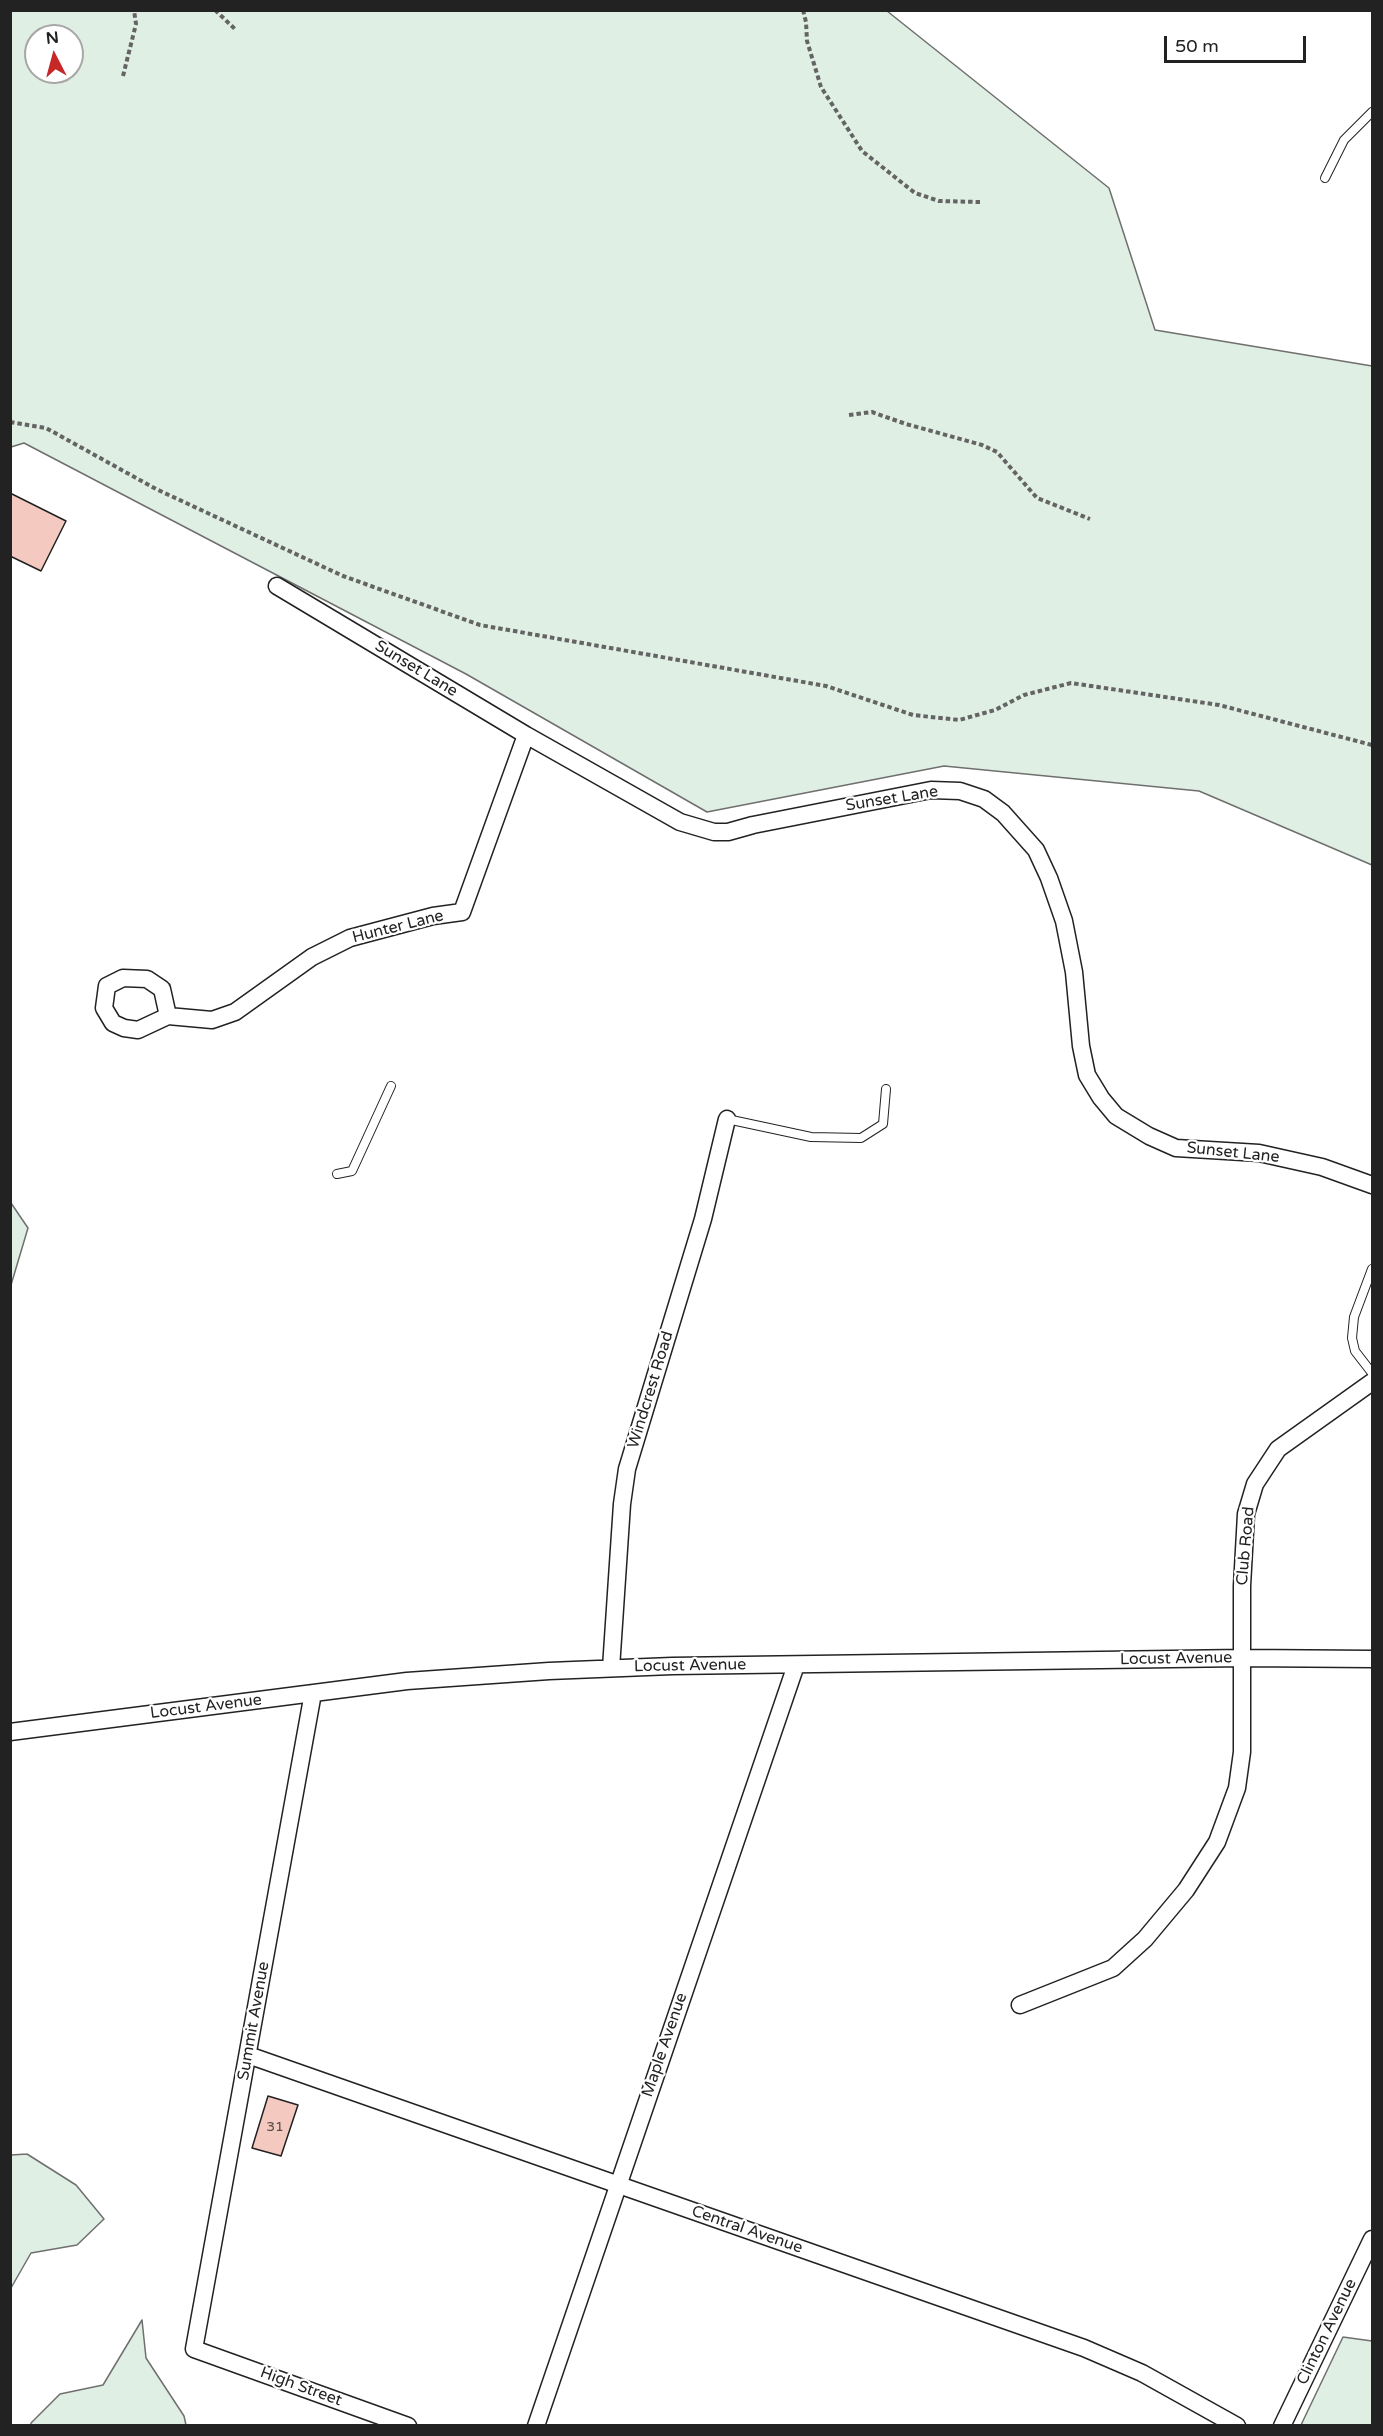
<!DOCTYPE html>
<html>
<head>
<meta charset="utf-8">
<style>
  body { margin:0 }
  #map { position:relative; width:1383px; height:2436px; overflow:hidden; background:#fff; font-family:"Varela Round",sans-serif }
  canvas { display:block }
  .frame { position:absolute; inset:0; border:12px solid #222; pointer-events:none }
  .north { position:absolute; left:24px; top:24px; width:60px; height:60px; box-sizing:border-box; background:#fff; border:2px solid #a7a7a7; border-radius:50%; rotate:354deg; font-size:16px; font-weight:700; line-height:24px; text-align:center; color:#222 }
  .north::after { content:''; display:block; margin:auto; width:21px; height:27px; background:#c62828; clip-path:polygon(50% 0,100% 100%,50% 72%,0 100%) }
  .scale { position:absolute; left:1164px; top:36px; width:142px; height:27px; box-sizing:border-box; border:3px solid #222; border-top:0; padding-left:8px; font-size:18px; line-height:21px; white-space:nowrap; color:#222; -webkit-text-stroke:4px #fff; paint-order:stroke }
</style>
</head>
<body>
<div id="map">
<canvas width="1383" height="2436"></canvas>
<div class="frame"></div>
<div class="north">N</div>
<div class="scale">50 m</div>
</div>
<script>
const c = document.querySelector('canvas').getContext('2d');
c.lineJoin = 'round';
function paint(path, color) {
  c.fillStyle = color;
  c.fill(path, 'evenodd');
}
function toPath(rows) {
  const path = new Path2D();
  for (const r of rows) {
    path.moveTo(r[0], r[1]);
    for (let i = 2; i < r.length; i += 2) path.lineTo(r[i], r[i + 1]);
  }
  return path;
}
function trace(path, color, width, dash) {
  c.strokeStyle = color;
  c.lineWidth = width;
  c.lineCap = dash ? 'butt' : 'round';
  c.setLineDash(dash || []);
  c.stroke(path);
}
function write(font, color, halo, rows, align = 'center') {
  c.font = font + ' "Varela Round",sans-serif';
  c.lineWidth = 4.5;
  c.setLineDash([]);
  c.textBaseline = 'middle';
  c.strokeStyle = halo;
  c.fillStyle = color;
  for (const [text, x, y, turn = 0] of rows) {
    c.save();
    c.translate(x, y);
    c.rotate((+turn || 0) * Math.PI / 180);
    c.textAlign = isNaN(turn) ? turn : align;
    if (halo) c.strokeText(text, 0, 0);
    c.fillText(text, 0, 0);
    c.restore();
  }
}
const green = toPath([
  [10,11,887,11,1109,188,1155,330,1372,366,1372,865,1199,791,944,766,707,812,466,674,24,443,11,447,10,11],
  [36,36,72,36,72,72,36,72,36,36],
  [11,1203,28,1228,11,1285,11,1203],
  [27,2154,76,2185,104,2219,77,2245,31,2253,11,2288,11,2155,27,2154],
  [142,2320,146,2358,184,2416,186,2425,31,2425,31,2423,60,2394,103,2385,142,2320],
  [1343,2337,1372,2341,1372,2425,1301,2425,1343,2337]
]);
const building = toPath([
  [10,493,66,521,41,571,10,556,10,493],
  [268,2096,298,2105,281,2156,252,2148,268,2096]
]);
const path = toPath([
  [215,10,236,30],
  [803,10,806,22,807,41,821,87,862,151,915,193,939,201,980,202],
  [123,76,136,24,134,10],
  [849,415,872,412,906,424,982,445,997,452,1037,498,1090,519],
  [10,422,46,428,156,489,343,576,480,625,826,686,913,715,959,720,995,710,1024,695,1071,683,1219,705,1372,745]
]);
const lane = toPath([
  [1325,178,1344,140,1372,112],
  [727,1119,811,1137,861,1138,883,1124,886,1089],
  [337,1174,352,1171,391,1086],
  [1372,1269,1354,1317,1352,1338,1355,1351,1372,1373]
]);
const street = toPath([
  [277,586,526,735,680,822,714,832,728,832,753,825,931,790,960,791,984,799,1003,813,1036,850,1049,878,1064,921,1074,972,1081,1046,1087,1075,1101,1098,1116,1116,1149,1136,1176,1148,1259,1153,1322,1167,1372,1185],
  [168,1016,162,989,147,979,123,978,107,986,104,1008,113,1023,124,1028,138,1030,168,1016,212,1020,235,1012,312,957,350,938,433,916,462,912,526,735],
  [611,1668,622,1504,627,1469,703,1219,727,1119],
  [313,1693,194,2349,408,2426],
  [10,1732,407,1681,549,1671,672,1666,1243,1658,1372,1659],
  [1020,2005,1113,1968,1145,1939,1186,1890,1217,1842,1237,1788,1242,1752,1242,1586,1246,1514,1255,1484,1278,1449,1372,1382],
  [248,2055,1084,2348,1142,2373,1237,2426],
  [536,2426,796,1665],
  [1282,2426,1372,2239]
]);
const numberNames = [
  ["31",275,2127]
];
const streetNames = [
  ["Sunset Lane",416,669,31],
  ["Sunset Lane",892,799,-9],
  ["Hunter Lane",398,927,-14],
  ["Sunset Lane",1233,1153,6],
  ["Windcrest Road",651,1390,-73],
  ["Club Road",1246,1546,-85],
  ["Locust Avenue",1176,1659,-1],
  ["Locust Avenue",690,1666,-1],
  ["Locust Avenue",206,1707,-7],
  ["Summit Avenue",254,2021,-80],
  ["Maple Avenue",665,2045,-71],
  ["Central Avenue",747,2230,19],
  ["Clinton Avenue",1327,2332,-64],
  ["High Street",301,2387,20]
];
paint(green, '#e0efe3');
trace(green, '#6f6f6f', 1.5);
paint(building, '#f3c9c0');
trace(building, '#222', 1.5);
trace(lane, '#222', 10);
trace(street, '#222', 19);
trace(path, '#646464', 4, [4.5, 3]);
trace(lane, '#fff', 8);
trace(street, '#fff', 16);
write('14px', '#564c4a', null, numberNames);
write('16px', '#222', '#fff', streetNames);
</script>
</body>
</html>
